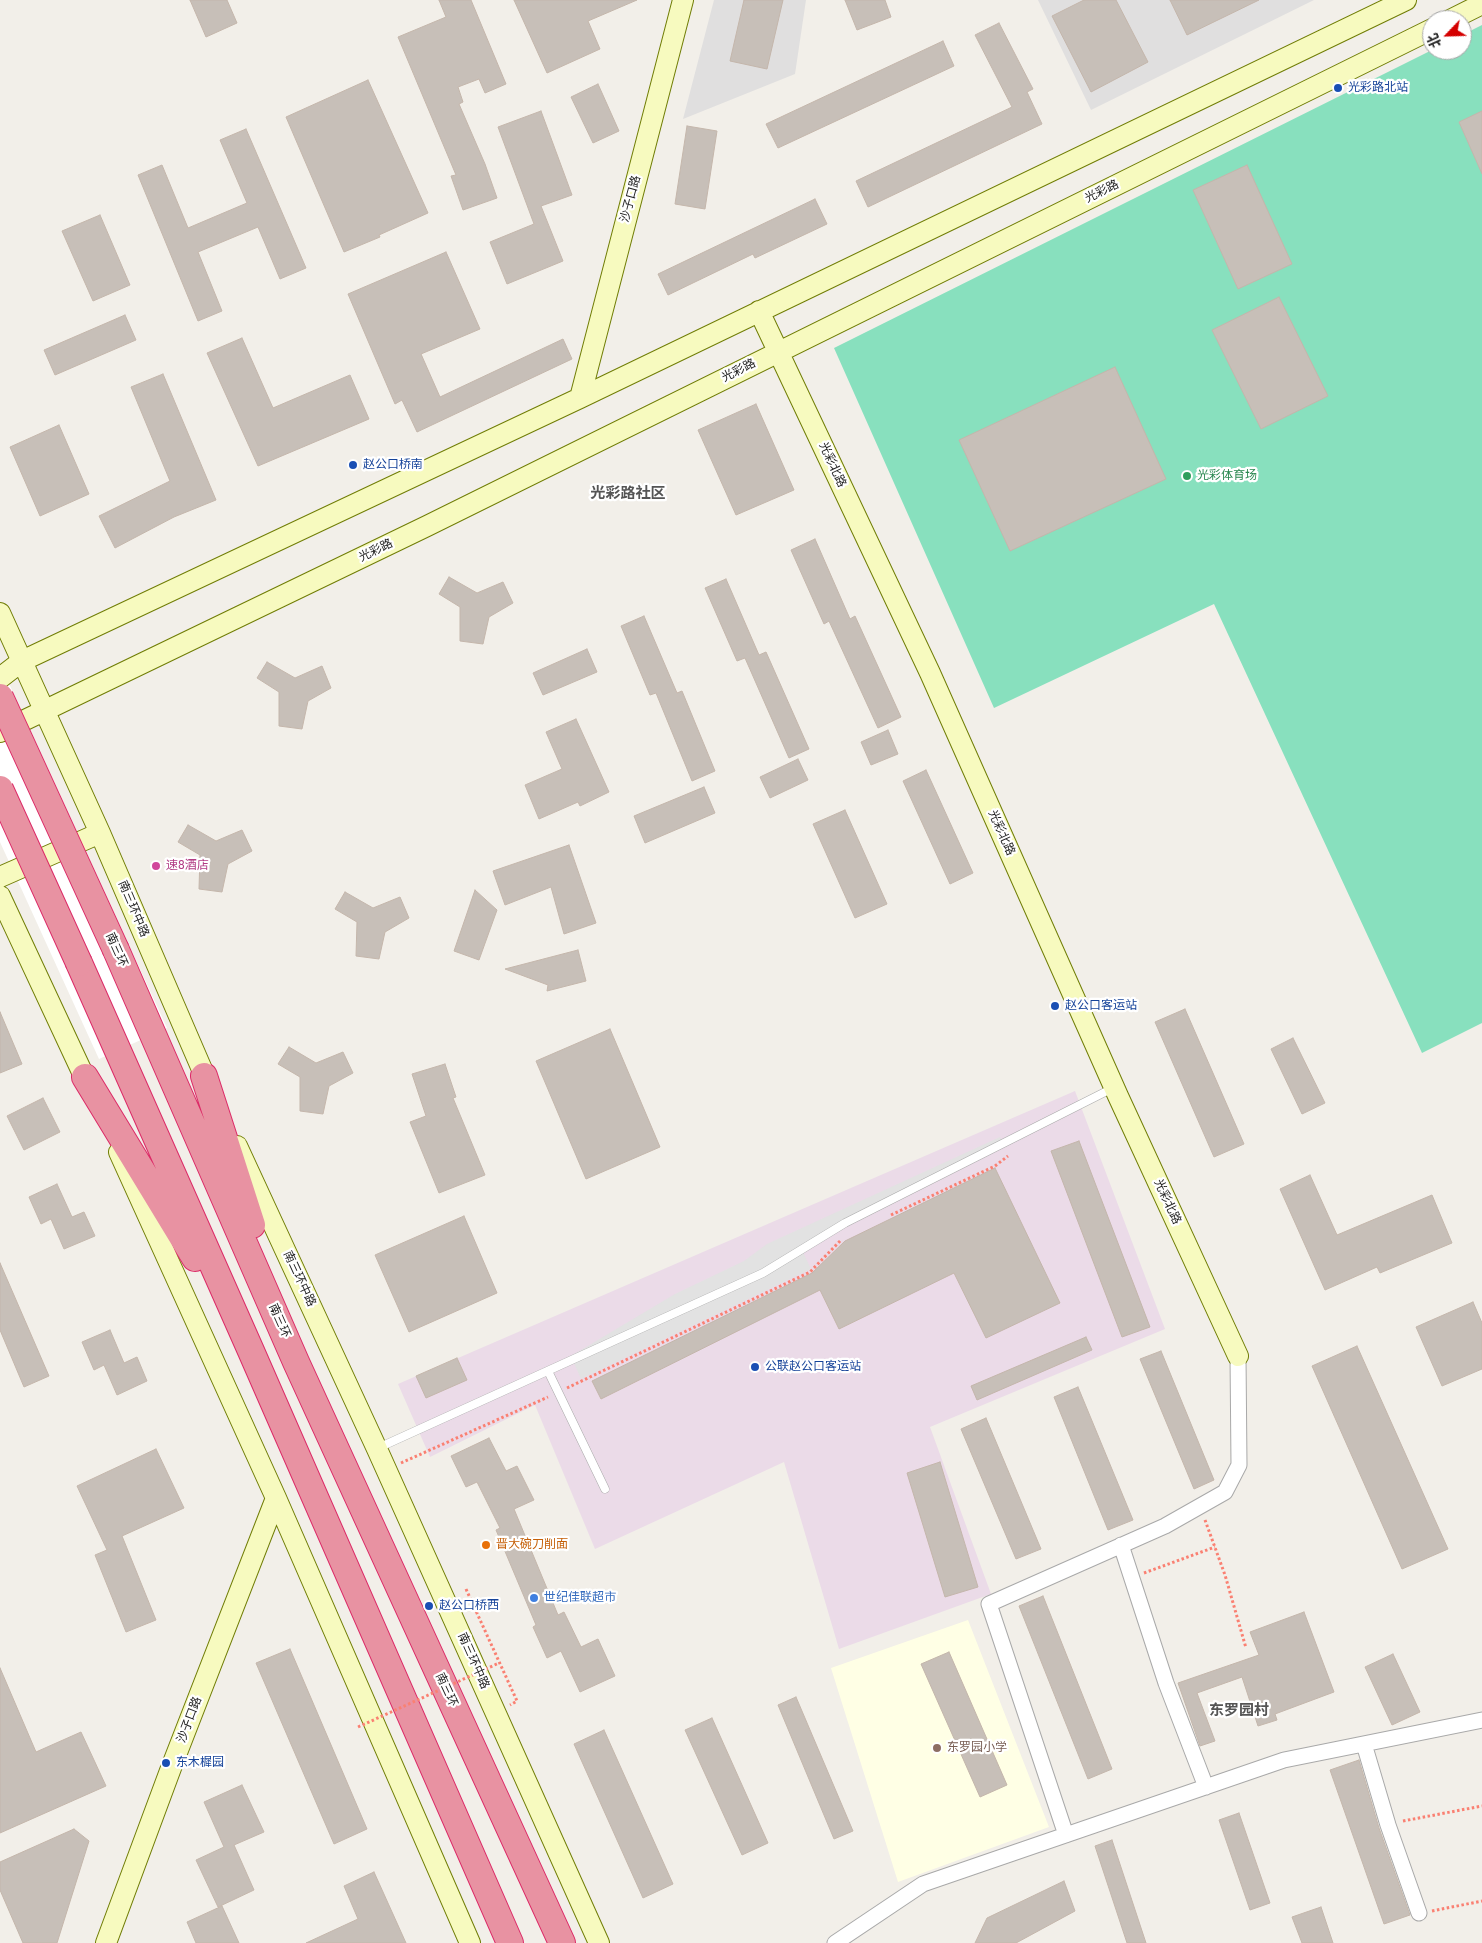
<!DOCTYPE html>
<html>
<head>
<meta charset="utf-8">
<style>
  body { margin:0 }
  #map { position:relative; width:1482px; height:1943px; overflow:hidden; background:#f2efe9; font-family:Roboto,"Noto Sans SC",sans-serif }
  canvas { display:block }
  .north { position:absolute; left:1422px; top:10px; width:50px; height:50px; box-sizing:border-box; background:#fff; border:1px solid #a7a7a7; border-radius:50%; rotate:246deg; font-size:14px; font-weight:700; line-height:20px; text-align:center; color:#222 }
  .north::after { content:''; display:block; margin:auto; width:18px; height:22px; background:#d40000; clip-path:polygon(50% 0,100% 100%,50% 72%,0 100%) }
</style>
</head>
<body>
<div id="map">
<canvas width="1482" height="1943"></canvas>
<div class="north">北</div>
</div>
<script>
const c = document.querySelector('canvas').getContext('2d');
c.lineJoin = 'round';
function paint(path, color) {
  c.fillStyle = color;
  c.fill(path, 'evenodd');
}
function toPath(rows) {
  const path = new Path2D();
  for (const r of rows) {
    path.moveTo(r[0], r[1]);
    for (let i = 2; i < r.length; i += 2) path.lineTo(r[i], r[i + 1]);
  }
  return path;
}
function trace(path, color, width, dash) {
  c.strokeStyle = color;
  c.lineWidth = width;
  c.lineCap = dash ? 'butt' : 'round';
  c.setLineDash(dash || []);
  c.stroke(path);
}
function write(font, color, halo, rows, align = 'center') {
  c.font = font + ' Roboto,"Noto Sans SC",sans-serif';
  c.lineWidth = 4.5;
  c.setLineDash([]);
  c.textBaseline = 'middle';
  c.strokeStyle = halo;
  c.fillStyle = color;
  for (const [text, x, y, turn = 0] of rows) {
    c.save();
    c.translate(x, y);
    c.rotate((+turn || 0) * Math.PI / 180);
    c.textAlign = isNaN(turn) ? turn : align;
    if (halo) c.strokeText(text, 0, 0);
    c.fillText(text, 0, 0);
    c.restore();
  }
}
const residential = toPath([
  [714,0,806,0,795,74,683,119],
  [1038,0,1314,0,1091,110]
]);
const industrial = toPath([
  [1075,1091,1165,1329,930,1427,991,1594,839,1649,784,1462,595,1549,535,1405,430,1457,398,1384]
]);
const education = toPath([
  [968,1620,1049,1827,898,1882,831,1668]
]);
const pitch = toPath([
  [1482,25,1482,1023,1422,1053,1214,604,994,708,834,348,1432,50,1462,50,1462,35]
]);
const parking = toPath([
  [1000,1137,1003,1143,802,1250,811,1269,581,1379,571,1356,675,1294,744,1261,767,1244]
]);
const pier = toPath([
  [0,664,167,1028,99,1059,0,842]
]);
const building = toPath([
  [190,0,227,0,237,23,206,37,190,0],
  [439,0,471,0,506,84,485,93,479,79,458,87,463,102,459,104,485,164,497,198,463,210,451,176,456,175,398,37,446,17,439,0],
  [514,0,637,0,588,21,600,49,547,73,514,0],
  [744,0,783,0,767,69,730,61,744,0],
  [845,0,885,0,891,17,857,30,845,0],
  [1084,0,1116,0,1148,62,1091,92,1052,16,1084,0],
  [1170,0,1259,0,1187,35,1170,0],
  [999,23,1033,89,1027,92,1042,124,868,207,856,181,1012,107,975,35,999,23],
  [943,41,954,66,778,148,766,124,943,41],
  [368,80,428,213,379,235,380,237,344,252,286,117,368,80],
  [598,84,619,131,593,143,571,97,598,84],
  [541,111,572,195,541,206,563,261,507,284,490,242,534,224,498,127,541,111],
  [1482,111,1482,174,1459,122,1482,111],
  [687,126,717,131,705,209,675,204,687,126],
  [246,129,306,268,280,279,258,227,198,252,222,311,198,321,138,175,162,165,188,228,247,203,220,140,246,129],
  [1247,165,1292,264,1238,289,1193,190,1247,165],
  [815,199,827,224,755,258,753,254,668,295,658,274,815,199],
  [100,215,130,285,93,301,62,231,100,215],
  [446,252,480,329,421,354,440,397,563,339,572,359,417,432,402,400,395,404,348,294,446,252],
  [1279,297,1328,396,1261,429,1212,330,1279,297],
  [125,315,136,340,55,375,44,350,125,315],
  [242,338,273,408,350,375,369,419,258,466,207,353,242,338],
  [1115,367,1166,479,1010,551,959,440,1115,367],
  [163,374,216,500,174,517,115,548,99,516,170,481,131,387,163,374],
  [756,404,794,490,736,515,698,430,756,404],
  [59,425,89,494,40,516,10,447,59,425],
  [815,539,850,619,855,616,901,717,878,728,829,621,824,624,791,550,815,539],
  [449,577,477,593,503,582,513,603,489,617,483,644,460,641,460,607,439,594,449,577],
  [726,579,759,655,766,652,809,749,789,758,745,658,737,661,705,588,726,579],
  [644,616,677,693,682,691,715,771,692,781,656,693,650,695,621,626,644,616],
  [587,649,597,672,543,695,533,673,587,649],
  [267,662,295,678,322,666,331,688,308,701,302,729,279,726,279,692,257,678,267,662],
  [576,719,609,792,580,806,578,802,539,819,525,785,562,769,546,732,576,719],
  [888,730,898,754,871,765,861,742,888,730],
  [798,759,808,780,770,798,760,777,798,759],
  [926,770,973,873,950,884,903,781,926,770],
  [704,787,715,813,645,843,634,816,704,787],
  [845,810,887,904,855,918,813,824,845,810],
  [188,825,216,841,242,830,252,851,228,864,222,892,199,889,200,855,178,842,188,825],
  [569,845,596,923,564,934,551,887,505,905,493,871,569,845],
  [475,890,497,910,479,960,454,951,475,890],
  [345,892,373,908,400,897,409,918,385,932,379,959,356,956,357,922,335,909,345,892],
  [578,950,586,981,547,991,548,985,505,969,578,950],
  [1185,1009,1244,1144,1214,1157,1155,1022,1185,1009],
  [0,1012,22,1064,0,1073,0,1012],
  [610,1029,660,1147,586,1179,536,1061,610,1029],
  [1293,1038,1325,1103,1302,1114,1271,1049,1293,1038],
  [289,1047,316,1063,343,1052,353,1073,329,1086,323,1114,300,1111,300,1077,278,1064,289,1047],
  [445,1064,456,1097,453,1098,485,1175,439,1193,410,1122,426,1116,412,1074,445,1064],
  [43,1098,60,1132,24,1150,7,1116,43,1098],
  [1079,1141,1150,1327,1122,1337,1051,1151,1079,1141],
  [995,1168,1060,1303,986,1338,954,1273,839,1329,820,1290,601,1399,592,1381,812,1273,845,1241,995,1168],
  [1310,1175,1337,1235,1432,1195,1452,1243,1380,1273,1377,1267,1325,1290,1280,1189,1310,1175],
  [57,1184,72,1217,84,1212,95,1236,64,1249,51,1219,41,1224,29,1197,57,1184],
  [464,1216,497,1293,409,1332,375,1255,464,1216],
  [0,1263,49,1376,24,1387,0,1330,0,1263],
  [1473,1302,1482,1323,1482,1369,1442,1386,1416,1327,1473,1302],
  [110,1330,124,1363,137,1357,147,1381,117,1395,104,1365,94,1370,82,1342,110,1330],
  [1086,1337,1092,1350,977,1400,971,1386,1086,1337],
  [1357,1346,1448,1549,1402,1569,1312,1366,1357,1346],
  [1161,1351,1214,1480,1194,1489,1140,1359,1161,1351],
  [457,1358,467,1380,426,1398,416,1376,457,1358],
  [1078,1387,1133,1520,1108,1530,1054,1397,1078,1387],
  [986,1418,1041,1549,1016,1559,961,1429,986,1418],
  [489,1438,506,1471,517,1466,534,1500,514,1509,558,1615,564,1612,581,1647,598,1639,615,1676,580,1692,561,1651,547,1658,533,1627,536,1625,496,1530,500,1528,477,1482,466,1487,451,1456,489,1438],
  [156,1449,184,1508,122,1536,156,1620,126,1632,95,1555,107,1550,77,1486,156,1449],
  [940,1462,978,1587,945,1597,907,1473,940,1462],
  [1043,1596,1112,1769,1088,1779,1019,1606,1043,1596],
  [1304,1612,1334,1692,1275,1714,1277,1720,1258,1726,1242,1677,1197,1693,1215,1741,1200,1746,1178,1683,1259,1655,1250,1632,1304,1612],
  [290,1649,367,1829,334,1844,256,1663,290,1649],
  [949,1652,1007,1785,980,1797,921,1664,949,1652],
  [1393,1654,1420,1712,1392,1725,1365,1667,1393,1654],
  [0,1668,36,1752,81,1732,106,1786,0,1833,0,1668],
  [796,1697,853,1831,834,1839,778,1705,796,1697],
  [712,1718,768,1843,742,1855,685,1730,712,1718],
  [604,1730,673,1884,643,1898,574,1744,604,1730],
  [1359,1760,1379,1828,1410,1915,1384,1924,1330,1770,1359,1760],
  [242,1785,264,1832,234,1845,254,1890,218,1907,196,1860,224,1847,204,1802,242,1785],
  [1239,1813,1270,1903,1250,1910,1219,1820,1239,1813],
  [74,1829,89,1841,57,1943,23,1943,0,1890,0,1862,74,1829],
  [1112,1840,1146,1943,1127,1943,1095,1846,1112,1840],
  [374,1872,406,1943,306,1943,358,1919,344,1886,374,1872],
  [1064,1881,1075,1911,1016,1943,975,1943,987,1918,1064,1881],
  [222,1906,239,1943,196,1943,187,1922,222,1906],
  [1321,1907,1333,1943,1302,1943,1292,1917,1321,1907]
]);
const path = toPath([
  [891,1215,995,1166,1008,1156],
  [567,1388,810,1272,841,1240],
  [401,1463,548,1397],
  [1205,1520,1225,1575,1246,1648],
  [1144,1573,1215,1547],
  [466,1589,517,1701,510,1705],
  [1403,1821,1482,1806],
  [1432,1911,1482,1901]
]);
const lane = toPath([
  [548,1371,605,1489],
  [378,1448,763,1273,845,1223,1113,1088]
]);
const street = toPath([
  [1121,1545,1166,1683,1206,1787],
  [1364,1744,1388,1825,1419,1913],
  [1066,1835,989,1604,1165,1526,1225,1492,1239,1465,1238,1356],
  [835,1943,923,1884,1284,1760,1482,1720]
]);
const secondary = toPath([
  [1450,20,1482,4],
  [759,311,930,673,1118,1096,1238,1356],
  [580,398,683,0],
  [0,613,100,833,210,1088],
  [0,678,22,661,580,398,1406,0],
  [0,732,427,526,1432,29],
  [0,877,100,833],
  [0,896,90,1089],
  [237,1146,377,1449,599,1943],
  [119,1152,276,1498,470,1943],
  [106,1943,171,1768,276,1498]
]);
const highway = toPath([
  [116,950,296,1362,562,1943],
  [79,963,251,1351,510,1943],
  [204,1076,252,1225],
  [85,1077,195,1258]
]);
const pathBridge = toPath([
  [358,1727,499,1663]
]);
const highwayBridge = toPath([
  [0,697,116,950],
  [0,789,79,963]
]);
const markers = [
  [1338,88,5,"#1a4fb4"],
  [353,465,5,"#1a4fb4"],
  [1187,476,5,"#2e9e5b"],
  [156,866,5,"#d1479c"],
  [1055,1006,5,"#1a4fb4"],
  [755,1367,5,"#1a4fb4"],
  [486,1545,5,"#e8710a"],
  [534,1598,5,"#3f7fe0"],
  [429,1606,5,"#1a4fb4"],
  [937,1748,5,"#8d6e63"],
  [166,1763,5,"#1a4fb4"]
];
const transitNames = [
  ["光彩路北站",1348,88],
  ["赵公口桥南",363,465],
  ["赵公口客运站",1065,1006],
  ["公联赵公口客运站",765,1367],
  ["赵公口桥西",439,1606],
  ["东木樨园",176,1763]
];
const streetNames = [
  ["光彩路",1102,192,-26],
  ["沙子口路",631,199,-75],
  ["光彩路",739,371,-27],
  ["光彩北路",832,465,65],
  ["光彩路",376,551,-26],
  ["光彩北路",1001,833,66],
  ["南三环中路",133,909,67],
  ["南三环",116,950,66],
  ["光彩北路",1167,1202,65],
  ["南三环中路",299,1279,65],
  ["南三环",279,1321,66],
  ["南三环中路",473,1661,66],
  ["南三环",446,1690,65],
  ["沙子口路",190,1720,-69]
];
const leisureNames = [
  ["光彩体育场",1197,476]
];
const hotelNames = [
  ["速8酒店",166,866]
];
const foodNames = [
  ["晋大碗刀削面",496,1545]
];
const shopNames = [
  ["世纪佳联超市",544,1598]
];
const educationNames = [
  ["东罗园小学",947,1748]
];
const quarterNames = [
  ["光彩路社区",628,494],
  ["东罗园村",1239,1711]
];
paint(residential, '#e0dfdf');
paint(industrial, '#ebdbe8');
paint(education, '#ffffe5');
paint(pitch, '#88e0be');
paint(parking, '#e2e2e2');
paint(pier, '#fff');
paint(building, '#c7bfb8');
trace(building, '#c4b6ab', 1);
trace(lane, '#a9a9a9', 9);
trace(street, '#a9a9a9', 17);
trace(secondary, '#707d05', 22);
trace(highway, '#dc2a67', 28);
trace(path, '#fa8072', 3, [2.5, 2.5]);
trace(lane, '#fff', 8);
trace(street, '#fff', 15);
trace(secondary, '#f7fabf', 20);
trace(highway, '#e892a2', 26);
trace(highwayBridge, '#dc2a67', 28, []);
trace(pathBridge, '#fa8072', 3, [2.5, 2.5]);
trace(highwayBridge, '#e892a2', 26);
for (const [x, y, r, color] of markers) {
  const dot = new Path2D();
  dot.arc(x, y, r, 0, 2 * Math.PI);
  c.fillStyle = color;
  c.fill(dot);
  trace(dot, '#fff', 2);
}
write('12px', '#164399', '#fff', transitNames, 'left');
write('12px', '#222', '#fff', streetNames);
write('12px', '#27864d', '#fff', leisureNames, 'left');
write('12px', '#b23c85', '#fff', hotelNames, 'left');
write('12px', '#c56008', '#fff', foodNames, 'left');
write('12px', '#366cbe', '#fff', shopNames, 'left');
write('12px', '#785e54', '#fff', educationNames, 'left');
write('bold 15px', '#555', '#fff', quarterNames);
</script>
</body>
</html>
